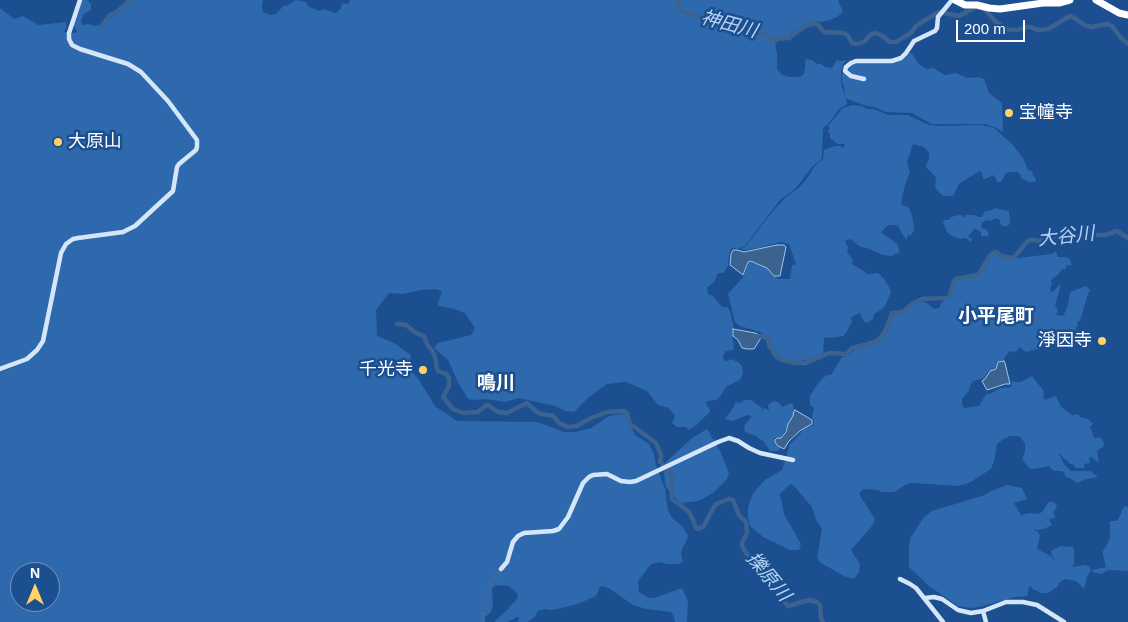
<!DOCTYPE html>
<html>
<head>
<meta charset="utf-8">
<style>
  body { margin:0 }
  #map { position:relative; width:1128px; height:622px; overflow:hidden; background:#1b4f8f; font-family:Arial,sans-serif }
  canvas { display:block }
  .north { position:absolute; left:10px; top:562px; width:50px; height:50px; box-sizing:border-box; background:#1b4f8f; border:1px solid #7695bc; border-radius:50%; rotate:0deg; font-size:14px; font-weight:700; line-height:20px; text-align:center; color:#fff }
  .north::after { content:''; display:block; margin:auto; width:18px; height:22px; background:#ffd166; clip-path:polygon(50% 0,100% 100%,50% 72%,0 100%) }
  .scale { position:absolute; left:956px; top:20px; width:69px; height:22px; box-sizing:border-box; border:2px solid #fff; border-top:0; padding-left:6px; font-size:15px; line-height:18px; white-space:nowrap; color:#fff; -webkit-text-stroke:4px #1b4f8f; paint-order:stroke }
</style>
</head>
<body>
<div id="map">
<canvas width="1128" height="622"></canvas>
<div class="north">N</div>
<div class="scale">200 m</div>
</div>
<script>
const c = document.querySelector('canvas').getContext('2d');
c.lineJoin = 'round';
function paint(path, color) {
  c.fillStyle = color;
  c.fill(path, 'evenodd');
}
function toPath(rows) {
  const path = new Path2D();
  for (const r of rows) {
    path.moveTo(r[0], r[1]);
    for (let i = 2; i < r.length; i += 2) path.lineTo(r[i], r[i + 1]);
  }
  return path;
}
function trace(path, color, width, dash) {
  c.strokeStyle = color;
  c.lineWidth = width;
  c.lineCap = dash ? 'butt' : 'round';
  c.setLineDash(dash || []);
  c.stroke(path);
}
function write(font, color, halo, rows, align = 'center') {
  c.font = font + ' Arial,"Noto Sans JP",sans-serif';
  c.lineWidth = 5;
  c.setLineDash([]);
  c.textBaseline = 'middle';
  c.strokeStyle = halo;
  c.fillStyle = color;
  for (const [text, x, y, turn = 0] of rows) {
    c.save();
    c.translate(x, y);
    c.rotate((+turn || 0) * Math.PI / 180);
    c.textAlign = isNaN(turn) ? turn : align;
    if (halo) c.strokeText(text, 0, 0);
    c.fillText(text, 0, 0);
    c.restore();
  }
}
const green = toPath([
  [82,0,87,0,91,4,91,10,84,14,81,21,82,25,88,24,95,26,98,25,103,25,130,0,263,0,262,6,263,12,270,15,276,14,279,11,283,6,288,5,296,0,306,2,309,7,320,11,323,9,336,13,341,8,342,3,348,4,350,0,838,0,843,12,837,17,830,20,822,22,816,21,797,30,788,38,782,38,775,44,777,53,777,69,781,74,789,77,799,77,804,74,806,59,812,60,817,64,821,64,825,67,832,68,837,60,841,61,848,60,844,63,841,71,841,83,845,97,844,86,842,83,842,75,847,69,855,62,892,63,898,62,903,59,907,54,912,53,918,63,923,67,927,69,933,68,945,75,956,73,967,78,979,77,984,79,989,93,1002,103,1003,131,1003,132,996,128,986,124,932,124,913,114,914,113,886,112,874,107,867,106,847,99,845,97,847,103,846,105,840,108,829,123,823,128,822,157,821,160,813,166,794,190,780,200,745,246,738,249,733,248,731,249,729,255,728,266,725,271,723,273,718,273,714,282,707,288,708,294,713,296,722,307,728,307,728,308,730,311,731,316,734,328,732,330,734,350,725,351,723,357,724,360,727,361,731,359,738,362,742,366,743,373,740,380,727,386,718,399,716,400,707,401,706,404,710,410,710,412,696,425,689,430,686,427,677,427,672,423,675,416,669,408,658,405,647,391,626,382,607,384,589,397,574,412,565,411,555,406,519,398,505,402,485,399,474,400,468,399,458,382,448,360,434,348,438,343,471,335,475,328,465,313,451,308,438,306,438,303,442,291,436,289,421,290,403,294,389,293,376,310,377,336,394,343,411,355,410,369,419,380,435,406,457,421,538,422,564,432,575,432,591,428,609,416,614,415,627,414,630,421,631,427,635,435,649,444,654,454,656,465,665,489,668,511,672,518,682,526,688,535,687,540,682,549,681,555,683,562,678,564,667,564,660,562,651,564,638,581,639,592,649,598,654,598,682,588,688,601,687,622,675,622,674,617,671,612,646,609,633,605,610,589,603,586,600,587,596,596,578,604,553,610,545,609,538,611,534,618,527,622,518,622,519,617,517,617,508,622,495,622,495,621,506,611,517,599,518,594,509,586,495,585,492,589,493,604,491,612,485,617,485,622,0,622,0,8,14,19,23,16,39,25,66,22,66,28,64,32,75,33,77,31,74,26,74,21],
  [20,572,50,572,50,602,20,602],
  [852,105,862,106,867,109,874,109,888,115,908,115,929,125,939,126,981,125,994,128,1012,144,1023,158,1028,170,1032,171,1033,176,1036,178,1035,182,1029,182,1021,178,1020,174,1017,172,1010,172,1005,174,1001,182,997,182,994,175,985,179,983,179,982,173,980,171,968,178,959,184,953,196,943,196,935,188,936,177,926,167,926,165,929,159,929,153,924,147,913,144,907,162,910,172,905,185,901,203,902,205,908,207,911,212,914,225,914,231,911,235,908,236,906,240,898,226,891,225,888,225,881,232,897,244,900,252,891,256,883,255,867,248,861,247,855,243,851,239,845,241,848,247,847,252,853,260,852,264,864,271,867,274,878,273,884,279,890,289,891,293,885,306,881,310,874,314,873,319,868,322,864,322,860,313,853,316,851,318,852,322,844,336,832,338,825,337,824,339,823,354,816,358,811,361,804,360,797,362,781,359,777,356,770,346,769,338,760,332,740,326,735,322,728,294,743,277,749,262,751,261,757,265,767,268,778,279,790,279,792,265,796,264,789,244,780,242,762,247,746,250,741,249,746,246,773,211,787,196,799,188,809,176,814,167,823,159,824,150,835,146,840,146,842,148,844,147,845,144,839,144,836,143,830,138,830,134,828,131,830,128,828,126,843,108],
  [994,208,1009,211,1010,224,1007,226,1002,226,1000,223,1000,220,995,218,991,221,989,220,982,222,981,228,987,230,989,234,988,236,981,236,981,232,974,228,973,231,968,236,971,239,973,238,971,242,966,238,960,239,952,236,947,232,943,222,944,220,949,220,951,217,959,215,961,215,963,217,965,217,965,215,974,215,978,217,982,217,985,211,993,210],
  [1054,252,1056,252,1057,254,1058,257,1065,257,1069,258,1072,265,1067,265,1065,270,1062,269,1058,275,1051,280,1052,283,1050,289,1052,293,1059,285,1061,286,1059,290,1059,292,1055,305,1058,311,1056,315,1065,316,1064,314,1068,305,1070,292,1086,286,1090,290,1088,294,1080,321,1077,321,1078,323,1075,331,1076,331,1079,330,1084,333,1091,334,1093,338,1093,345,1088,340,1070,339,1064,342,1026,352,1020,347,1018,348,1017,351,1013,352,1010,351,1004,358,1004,360,997,362,996,367,994,369,988,371,984,378,973,381,969,388,969,391,962,399,962,404,964,408,979,406,986,394,992,393,1000,388,1011,387,1012,381,1015,382,1021,382,1032,376,1043,390,1044,393,1043,397,1045,400,1056,396,1061,407,1072,415,1078,414,1080,417,1088,419,1093,424,1089,428,1091,428,1094,438,1100,438,1103,440,1104,446,1097,451,1099,463,1091,457,1089,458,1090,463,1084,464,1085,468,1076,468,1073,464,1070,464,1066,459,1064,459,1060,453,1059,454,1064,464,1071,471,1090,471,1098,477,1087,479,1076,483,1074,480,1066,477,1064,473,1062,471,1054,471,1049,466,1041,468,1031,469,1028,467,1022,459,1025,452,1025,443,1019,436,1010,436,1002,440,997,444,996,449,995,458,991,469,969,483,958,486,945,485,911,483,905,485,894,492,882,492,878,490,863,489,859,494,875,519,872,526,851,550,860,564,859,572,854,579,844,576,821,563,817,558,822,529,816,520,812,507,794,486,790,484,779,495,781,499,784,514,801,544,799,550,790,550,763,537,750,526,748,518,748,507,753,493,765,480,782,470,790,444,800,434,803,429,813,425,814,421,812,417,814,408,810,405,810,396,816,386,823,378,827,375,831,375,842,357,848,356,858,347,863,347,880,339,886,332,892,314,905,313,913,304,919,302,924,302,928,304,934,309,939,308,942,302,950,297,954,283,956,281,979,275,993,254,996,253,1002,257,1009,259,1052,254],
  [744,400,751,400,762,408,762,411,764,408,769,410,768,406,769,404,774,401,779,403,782,407,792,403,794,408,793,416,781,438,777,437,775,438,774,442,780,448,778,451,770,451,764,442,756,436,745,432,744,426,752,416,747,415,733,421,725,419,735,405,735,402,741,403],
  [707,429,720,451,729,473,727,479,713,493,698,501,680,503,666,487,664,474,665,463,692,438],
  [1007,485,1022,488,1027,499,1014,503,1021,515,1030,513,1039,514,1043,511,1048,502,1053,502,1056,504,1057,507,1053,513,1055,515,1055,517,1053,519,1049,518,1052,525,1044,529,1035,530,1034,528,1034,530,1038,532,1040,536,1037,549,1051,556,1057,563,1051,554,1052,553,1051,551,1060,546,1072,547,1074,548,1074,563,1072,567,1085,565,1090,567,1091,571,1088,574,1084,589,1076,581,1065,579,1060,582,1057,587,1048,593,1041,593,1033,589,1030,586,1029,587,1027,596,1015,597,979,607,970,608,958,606,929,586,909,567,909,545,911,537,924,517,932,511,985,495,991,491,997,489],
  [1125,506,1128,507,1128,571,1108,570,1101,574,1092,572,1093,570,1106,567,1103,555,1103,551,1107,545,1110,537,1110,521,1117,521,1122,512,1122,510]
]);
const water = toPath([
  [777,245,784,245,786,247,780,276,774,276,767,268,757,264,751,261,748,262,743,275,730,265,731,254,733,250,737,250,744,252,777,245],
  [733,329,755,333,762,336,754,349,747,349,742,348,738,340,733,336,733,329],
  [1004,361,1005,363,1010,384,1005,384,987,390,982,381,985,379,990,371,996,369,998,362,1004,361],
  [795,410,812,420,812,424,801,430,789,441,784,449,778,446,775,442,775,440,777,438,781,438,786,432,788,424,793,416,794,411,795,410]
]);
const river = toPath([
  [680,0,678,2,678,7,682,11,699,17,707,21,712,22,723,21,741,30,750,32,759,32,770,38,774,39,789,38,799,30,810,24,817,24,824,32,844,33,848,36,852,43,858,44,865,41,871,34,876,33,881,35,890,42,896,42,911,33,916,26,922,22,939,12,959,16,974,8,978,7,984,9,997,23,1009,30,1017,30,1028,27,1031,27,1037,30,1048,29,1070,16,1076,19,1086,26,1092,27,1107,24,1112,26,1121,38,1128,44],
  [102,25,110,15,118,11,130,0],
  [397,324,406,325,416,333,424,336,427,344,433,352,435,357,437,369,438,371,446,374,449,378,449,386,443,397,453,409,463,413,478,412,485,406,488,405,498,412,507,413,527,403,537,412,541,414,553,416,559,423,568,427,577,426,591,418,607,412,624,411,627,413,630,424,636,428,656,443,661,455,660,462,673,475,671,481,672,499,689,512,693,520,696,528,698,529,704,526,711,512,716,504,729,499,733,500,739,515,746,522,747,533,742,543,742,546,746,553,764,569,769,581,788,606,809,600,817,602,820,605,821,618,823,622],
  [756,337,761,336,768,338,769,345,776,356,780,359,794,363,806,363,829,353,847,354,852,348,865,345,876,341,880,338,884,333,887,327,892,313,903,312,912,304,922,299,947,298,949,297,954,281,956,279,977,275,980,273,988,258,993,253,996,252,1002,256,1012,258,1015,256,1027,242,1030,240,1033,240,1039,241,1055,236,1074,239,1082,235,1105,235,1117,231,1128,238]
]);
const secondaryTunnel = toPath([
  [483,622,482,609,486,591,493,579,501,569]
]);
const secondary = toPath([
  [864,79,851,76,845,71,846,67,851,63,856,61,892,61,901,58,906,53,914,41,935,31,937,28,938,17,952,0],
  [0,369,27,359,37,350,43,341,61,253,66,244,73,239,78,238,123,232,135,226,173,191,177,167,179,164,196,150,197,147,197,140,194,136,168,101,141,72,128,64,80,49,72,45,69,39,69,33,80,0],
  [501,569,507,562,513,542,518,536,524,533,553,531,559,529,568,517,583,483,589,477,593,475,607,474,621,481,630,482,636,481,718,442,729,438,738,441,749,448,760,453,793,460],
  [900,579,910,584,916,588,943,622],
  [925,598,934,597,942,599,958,610,971,613,983,611,1006,602,1023,602,1037,605,1064,622],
  [983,611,986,622]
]);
const highway = toPath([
  [955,0,965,5,977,5,989,8,1000,9,1043,3,1059,3,1070,0],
  [1096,0,1119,13,1128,15]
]);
const markers = [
  [1009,113,5,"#ffd166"],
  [58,142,5,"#ffd166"],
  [1102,341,5,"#ffd166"],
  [423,370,5,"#ffd166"]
];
const poiNames = [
  ["宝幢寺",1019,113],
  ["大原山",68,142],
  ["淨因寺",1092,341,"right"],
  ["千光寺",413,370,"right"]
];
const waterNames = [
  ["神田川",729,25,15],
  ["大谷川",1066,237,-6],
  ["擽原川",768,577,50]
];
const neighbourhoodNames = [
  ["小平尾町",996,317],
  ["鳴川",496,384]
];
paint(green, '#2e69ad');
paint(water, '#3c6290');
trace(water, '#9cc4f0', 1);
trace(river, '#3c6290', 4.5);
trace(secondaryTunnel, '#3d69a0', 4.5, [4.5, 2]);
trace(secondary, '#d6e6fa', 4.5);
trace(highway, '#fff', 7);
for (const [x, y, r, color] of markers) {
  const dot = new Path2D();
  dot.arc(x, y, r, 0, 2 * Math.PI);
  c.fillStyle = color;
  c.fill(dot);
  trace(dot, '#1b4f8f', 2);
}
write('18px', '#fff', '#1b4f8f', poiNames, 'left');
write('italic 19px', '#b5d3f5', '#1b4f8f', waterNames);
write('bold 19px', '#fff', '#1b4f8f', neighbourhoodNames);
</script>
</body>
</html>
